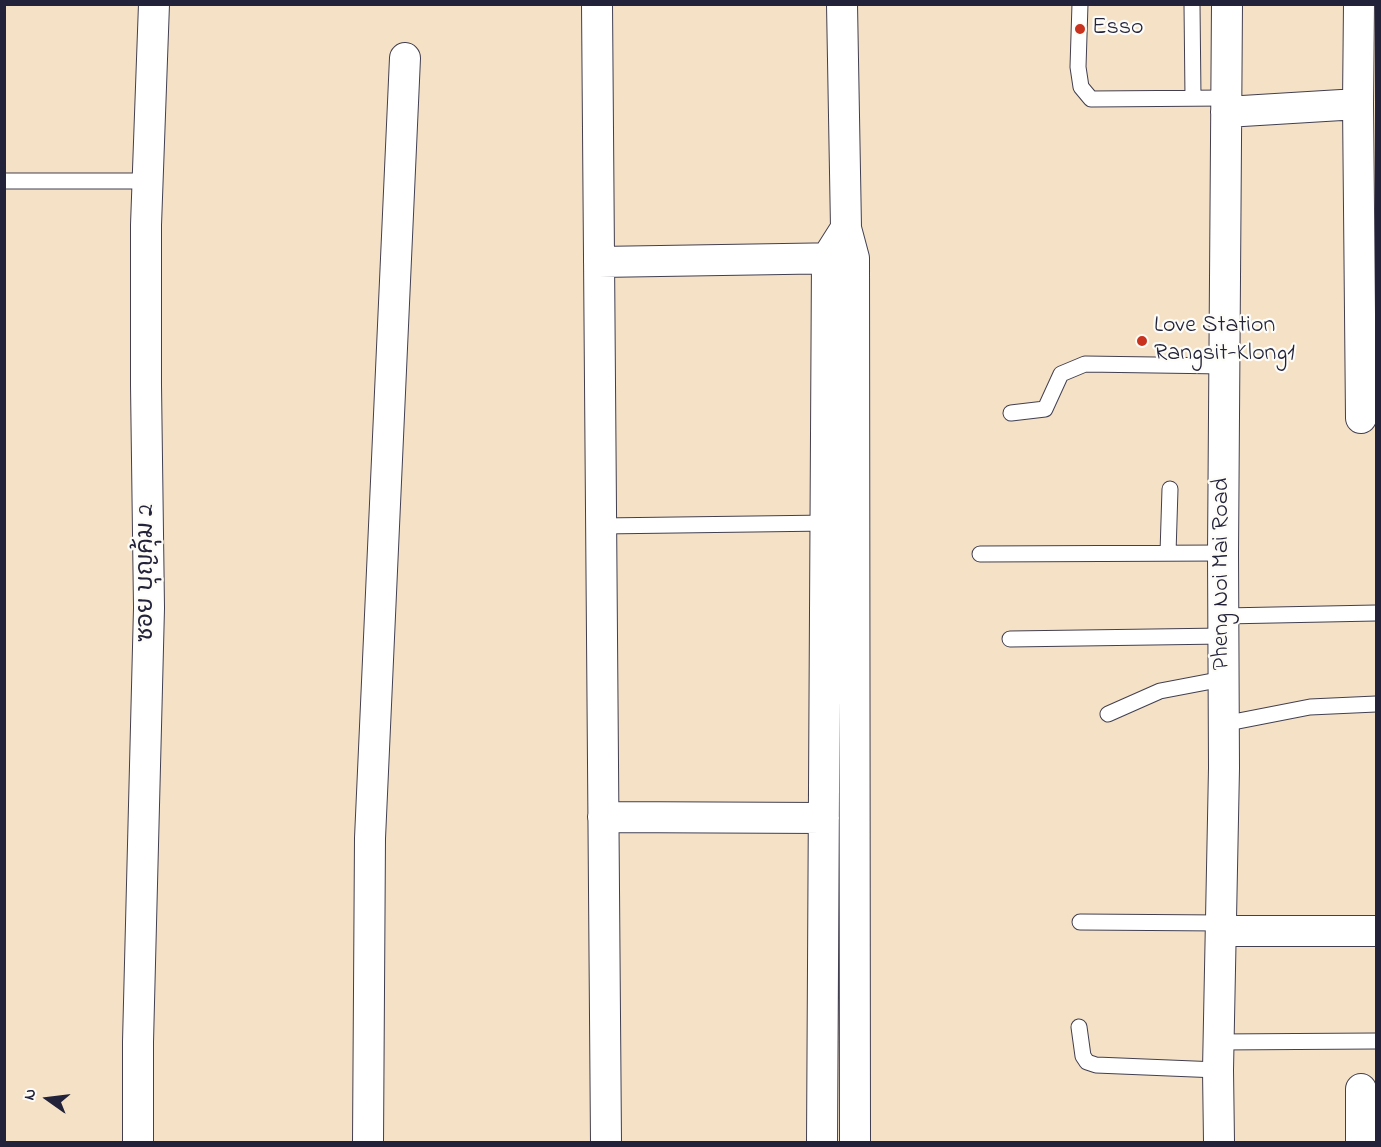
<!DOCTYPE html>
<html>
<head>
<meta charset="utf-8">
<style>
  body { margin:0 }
  #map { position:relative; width:1381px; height:1147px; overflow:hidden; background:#f4e1c6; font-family:"Indie Flower",sans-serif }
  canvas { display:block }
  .frame { position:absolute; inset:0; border:6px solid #22223b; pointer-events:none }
  .north { position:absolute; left:18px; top:1069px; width:60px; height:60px; -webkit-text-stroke:4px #fdfcf7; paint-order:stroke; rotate:284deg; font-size:16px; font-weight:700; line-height:24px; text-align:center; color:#22223b }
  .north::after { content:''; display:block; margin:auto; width:21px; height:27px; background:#22223b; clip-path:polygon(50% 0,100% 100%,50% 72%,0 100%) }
</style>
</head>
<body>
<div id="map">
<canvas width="1381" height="1147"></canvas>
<div class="frame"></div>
<div class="north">N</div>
</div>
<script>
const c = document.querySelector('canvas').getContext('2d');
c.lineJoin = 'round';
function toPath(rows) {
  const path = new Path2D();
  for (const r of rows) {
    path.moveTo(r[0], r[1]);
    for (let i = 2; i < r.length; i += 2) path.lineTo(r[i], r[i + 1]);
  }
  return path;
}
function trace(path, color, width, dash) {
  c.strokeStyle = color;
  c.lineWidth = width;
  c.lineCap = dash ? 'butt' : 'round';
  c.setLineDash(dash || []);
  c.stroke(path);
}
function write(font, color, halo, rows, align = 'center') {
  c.font = font + ' "Indie Flower","Playpen Sans Thai",sans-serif';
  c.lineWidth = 4.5;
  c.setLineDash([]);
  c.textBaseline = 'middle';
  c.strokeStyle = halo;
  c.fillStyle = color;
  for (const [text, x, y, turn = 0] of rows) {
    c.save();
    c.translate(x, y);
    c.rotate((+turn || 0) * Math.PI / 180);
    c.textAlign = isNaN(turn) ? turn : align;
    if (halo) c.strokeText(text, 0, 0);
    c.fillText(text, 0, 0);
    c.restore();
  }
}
const service = toPath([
  [1080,4,1078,67,1081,87,1091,99,1226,98],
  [1192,4,1193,98],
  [4,181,148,181],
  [1011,413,1045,409,1061,374,1085,364,1224,366],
  [601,526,829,523],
  [1168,553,1170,489],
  [980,554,1223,553],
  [1224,616,1376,613],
  [1010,639,1224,636],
  [1108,714,1160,691,1223,679],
  [1223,724,1310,707,1376,704],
  [1080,922,1221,923],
  [1079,1027,1083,1056,1087,1062,1096,1065,1218,1070],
  [1218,1042,1376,1041]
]);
const minor = toPath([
  [597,4,606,1142],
  [842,4,846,228,854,258,855,1142],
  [1359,4,1358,104,1361,418],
  [1226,112,1358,104],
  [599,262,845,258],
  [603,817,824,818],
  [1222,931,1376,931],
  [138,1142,138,1042,149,608,146,385,146,225,154,4],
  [368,1142,370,838,405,58],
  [822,1142,827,258,846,228],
  [1219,1142,1218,1070,1224,768,1223,553,1227,4],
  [1361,1142,1361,1089]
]);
const markers = [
  [1080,29,6,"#c8321e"],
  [1142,341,6,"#c8321e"]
];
const poiNames = [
  ["Esso",1092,29],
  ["Love Station",1154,327],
  ["Rangsit-Klong1",1154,355]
];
const streetNames = [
  ["ซอย บุญคุ้ม 2",148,573,-90],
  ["Pheng Noi Mai Road",1223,574,-90]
];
trace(service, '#423f50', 17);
trace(minor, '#423f50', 32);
trace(service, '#fff', 15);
trace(minor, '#fff', 30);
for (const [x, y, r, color] of markers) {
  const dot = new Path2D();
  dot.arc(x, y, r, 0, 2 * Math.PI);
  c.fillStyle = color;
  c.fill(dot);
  trace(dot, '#fdfcf7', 2);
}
write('24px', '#22223b', '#fdfcf7', poiNames, 'left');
write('24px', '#22223b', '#fdfcf7', streetNames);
</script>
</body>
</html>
